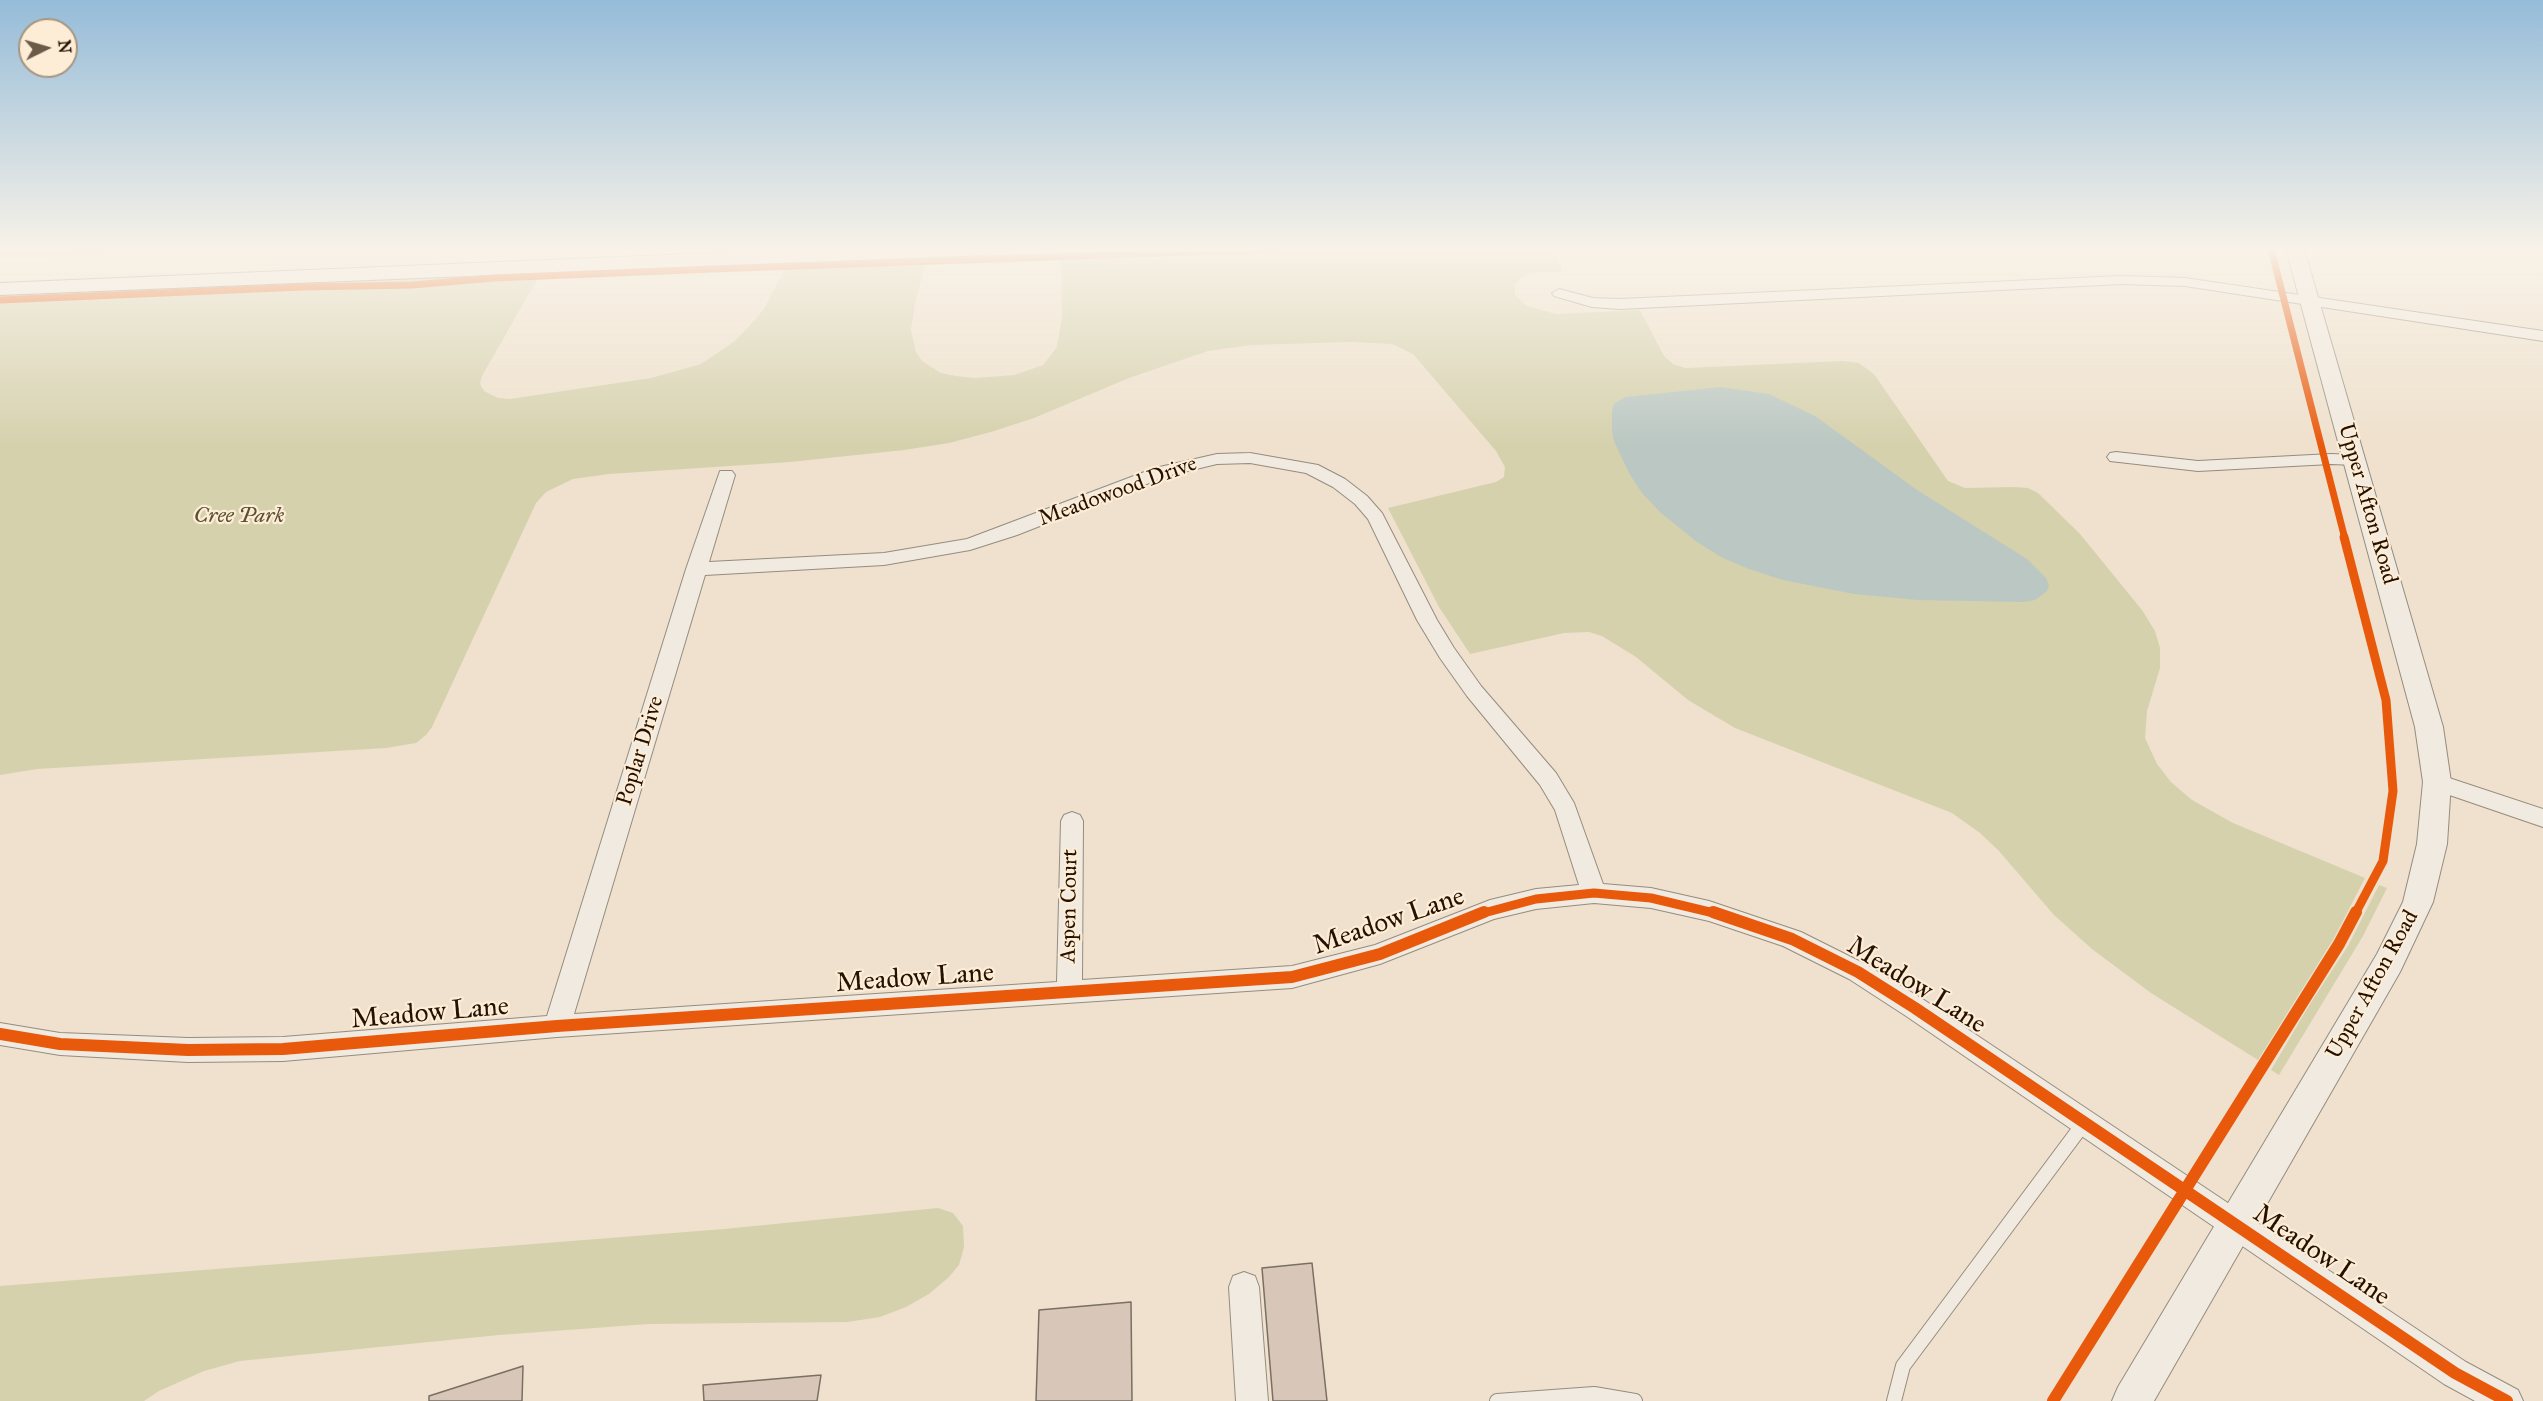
<!DOCTYPE html>
<html>
<head>
<meta charset="utf-8">
<style>
  body { margin:0 }
  #map { position:relative; width:2543px; height:1401px; overflow:hidden; background:#efe1cd; font-family:"IM FELL Great Primer",serif }
  canvas { display:block }
  .north { position:absolute; left:18px; top:18px; width:60px; height:60px; box-sizing:border-box; background:#fdedd6; border:2px solid #a79580; border-radius:50%; rotate:85deg; font-size:16px; font-weight:700; line-height:24px; text-align:center; color:#251100 }
  .north::after { content:''; display:block; margin:auto; width:21px; height:27px; background:#6c5a48; clip-path:polygon(50% 0,100% 100%,50% 72%,0 100%) }
</style>
</head>
<body>
<div id="map">
<canvas width="2543" height="1401"></canvas>
<div class="north">N</div>
</div>
<script>
const c = document.querySelector('canvas').getContext('2d');
c.lineJoin = 'round';
function paint(path, color) {
  c.fillStyle = color;
  c.fill(path, 'evenodd');
}
function toPath(rows) {
  const path = new Path2D();
  for (const r of rows) {
    path.moveTo(r[0], r[1]);
    for (let i = 2; i < r.length; i += 2) path.lineTo(r[i], r[i + 1]);
  }
  return path;
}
function trace(path, color, width, dash) {
  c.strokeStyle = color;
  c.lineWidth = width;
  c.lineCap = dash ? 'butt' : 'round';
  c.setLineDash(dash || []);
  c.stroke(path);
}
function write(font, color, halo, rows, align = 'center') {
  c.font = font + ' "IM FELL Great Primer",serif';
  c.lineWidth = 4.5;
  c.setLineDash([]);
  c.textBaseline = 'middle';
  c.strokeStyle = halo;
  c.fillStyle = color;
  for (const [text, x, y, turn = 0] of rows) {
    c.save();
    c.translate(x, y);
    c.rotate((+turn || 0) * Math.PI / 180);
    c.textAlign = isNaN(turn) ? turn : align;
    if (halo) c.strokeText(text, 0, 0);
    c.fillText(text, 0, 0);
    c.restore();
  }
}
const green = toPath([
  [0,249,226,249,0,259],
  [1161,249,1554,249,1562,267,1561,272,1532,273,1521,278,1515,284,1515,295,1527,306,1556,314,1640,310,1664,356,1673,364,1685,368,1843,361,1859,363,1874,374,1948,481,1965,488,2014,487,2028,488,2038,493,2080,534,2142,610,2155,631,2160,648,2160,668,2147,711,2145,738,2157,764,2171,782,2192,800,2233,823,2365,878,2334,938,2258,1060,2151,993,2092,949,2054,915,1999,851,1980,833,1952,813,1735,728,1688,700,1636,657,1602,636,1589,632,1564,633,1470,654,1439,607,1388,508,1496,482,1504,477,1505,467,1496,451,1413,354,1392,344,1351,342,1252,345,1208,351,1129,378,1034,418,991,432,949,443,904,450,790,462,609,474,573,479,546,492,536,503,432,727,426,735,416,743,386,748,37,769,0,775,0,295,542,271,540,274,534,275,532,278,538,278,482,376,480,384,484,391,498,398,510,399,651,378,701,364,735,341,752,323,764,309,785,268,925,265,915,304,911,330,916,352,922,361,941,373,956,376,975,378,1014,375,1043,365,1057,347,1062,317,1061,260,1138,257,1138,250],
  [2379,885,2387,888,2363,936,2279,1075,2271,1070,2310,1004,2348,946],
  [938,1208,953,1213,963,1226,964,1247,959,1265,949,1277,929,1294,906,1307,880,1317,847,1322,649,1324,499,1335,240,1361,204,1371,159,1391,144,1401,0,1401,0,1286,724,1229]
]);
const water = toPath([
  [1721,387,1769,394,1815,416,1917,490,2027,559,2046,578,2049,586,2047,591,2035,600,2024,602,1918,600,1854,594,1783,580,1749,569,1723,558,1697,542,1660,512,1642,493,1629,473,1614,441,1612,431,1612,411,1614,404,1625,397]
]);
const building = toPath([
  [1312,1263,1327,1401,1273,1401,1262,1268,1312,1263],
  [1131,1302,1132,1401,1036,1401,1039,1310,1131,1302],
  [523,1366,522,1401,429,1401,429,1396,523,1366],
  [821,1375,817,1401,704,1401,703,1385,821,1375]
]);
const service = toPath([
  [1497,1401,1594,1394,1635,1401],
  [1894,1401,1903,1366,2084,1123]
]);
const minor = toPath([
  [2121,276,2185,278,2543,331,2543,341,2185,286,2121,284,1620,309,1592,307,1554,296,1552,293,1559,289,1593,298,1620,299,2121,276],
  [2116,452,2198,461,2331,454,2355,455,2361,456,2364,460,2361,464,2355,465,2331,464,2198,471,2110,461,2107,457,2110,453,2116,452],
  [1250,453,1318,465,1345,479,1367,496,1382,513,1437,620,1454,648,1481,686,1556,773,1574,803,1603,884,1651,888,1709,901,1801,932,1867,965,1924,1000,2466,1362,2518,1390,2523,1401,2475,1401,2444,1384,1906,1016,1849,979,1783,946,1709,921,1651,908,1594,903,1536,909,1494,919,1380,964,1292,988,557,1037,283,1061,188,1062,60,1055,0,1045,0,1023,60,1033,188,1038,283,1037,547,1016,686,569,720,471,732,471,735,475,709,562,884,553,967,539,1155,468,1217,454,1250,453],
  [1250,463,1306,473,1333,487,1355,504,1368,519,1417,620,1440,658,1467,696,1540,785,1555,810,1579,885,1536,889,1490,900,1375,945,1292,966,1082,980,1083,821,1080,815,1072,812,1064,815,1061,821,1057,982,574,1014,705,575,884,565,970,550,1017,535,1167,476,1217,464,1250,463],
  [2437,774,2543,809,2543,827,2429,788,2426,782,2429,776,2437,774],
  [1244,1272,1255,1276,1259,1287,1268,1401,1236,1401,1229,1287,1233,1276,1244,1272]
]);
const tertiary = toPath([
  [2286,249,2304,249,2443,727,2451,782,2447,844,2433,902,2400,972,2154,1401,2112,1401,2118,1387,2377,954,2403,902,2417,844,2423,782,2415,727,2286,249]
]);
const secondary = toPath([
  [808,249,996,249,993,253,986,255,0,295,0,283,808,249]
]);
const cyclewayFar2 = toPath([
  [2271,249,2345,539],
  [0,300,303,287,412,285,494,278,712,269,1270,249]
]);
const cyclewayFar1 = toPath([
  [2344,537,2386,700,2393,791,2383,861,2355,914],
  [1480,914,1536,899,1594,893,1651,898,1718,914]
]);
const cycleway = toPath([
  [1713,912,1792,939,1858,972,1915,1008,2455,1373,2507,1401],
  [0,1034,60,1044,188,1050,283,1049,557,1026,1292,977,1380,954,1484,912],
  [2053,1401,2339,944,2356,912]
]);
const streetNames = [
  ["Meadowood Drive",1118,492,-20],
  ["Upper Afton Road",2367,504,74],
  ["Poplar Drive",641,751,-73],
  ["Aspen Court",1070,906,-89],
  ["Upper Afton Road",2373,985,-61]
];
const parkNames = [
  ["Cree Park",239,517]
];
const nearStreetnames = [
  ["Meadow Lane",1389,922,-19],
  ["Meadow Lane",915,979,-4],
  ["Meadow Lane",1916,986,32],
  ["Meadow Lane",430,1014,-5],
  ["Meadow Lane",2321,1256,34]
];
paint(green, '#d5d1ad');
paint(water, '#bac7c2');
paint(building, '#d8c6b8');
trace(building, '#796f63', 1.5);
trace(service, '#968c7e', 16);
trace(minor, '#968c7e', 2);
trace(tertiary, '#968c7e', 2);
trace(secondary, '#796f63', 2);
trace(service, '#f0eae0', 14);
paint(minor, '#f0eae0');
paint(tertiary, '#f0eae0');
paint(secondary, '#f0eae0');
trace(cyclewayFar2, '#e8590c', 7);
trace(cyclewayFar1, '#e8590c', 9);
trace(cycleway, '#e8590c', 12);
const sky = c.createLinearGradient(0, 0, 0, 446);
sky.addColorStop(0, '#95bcd9');
sky.addColorStop(0.56, '#f8f2e8');
sky.addColorStop(1, '#f8f2e800');
c.fillStyle = sky;
c.fillRect(0, 0, 2543, 446);
write('22px', '#251100', '#fdedd6', streetNames);
write('italic 22px', '#5b5033', '#fdedd6', parkNames);
write('27px', '#251100', '#fdedd6', nearStreetnames);
</script>
</body>
</html>
